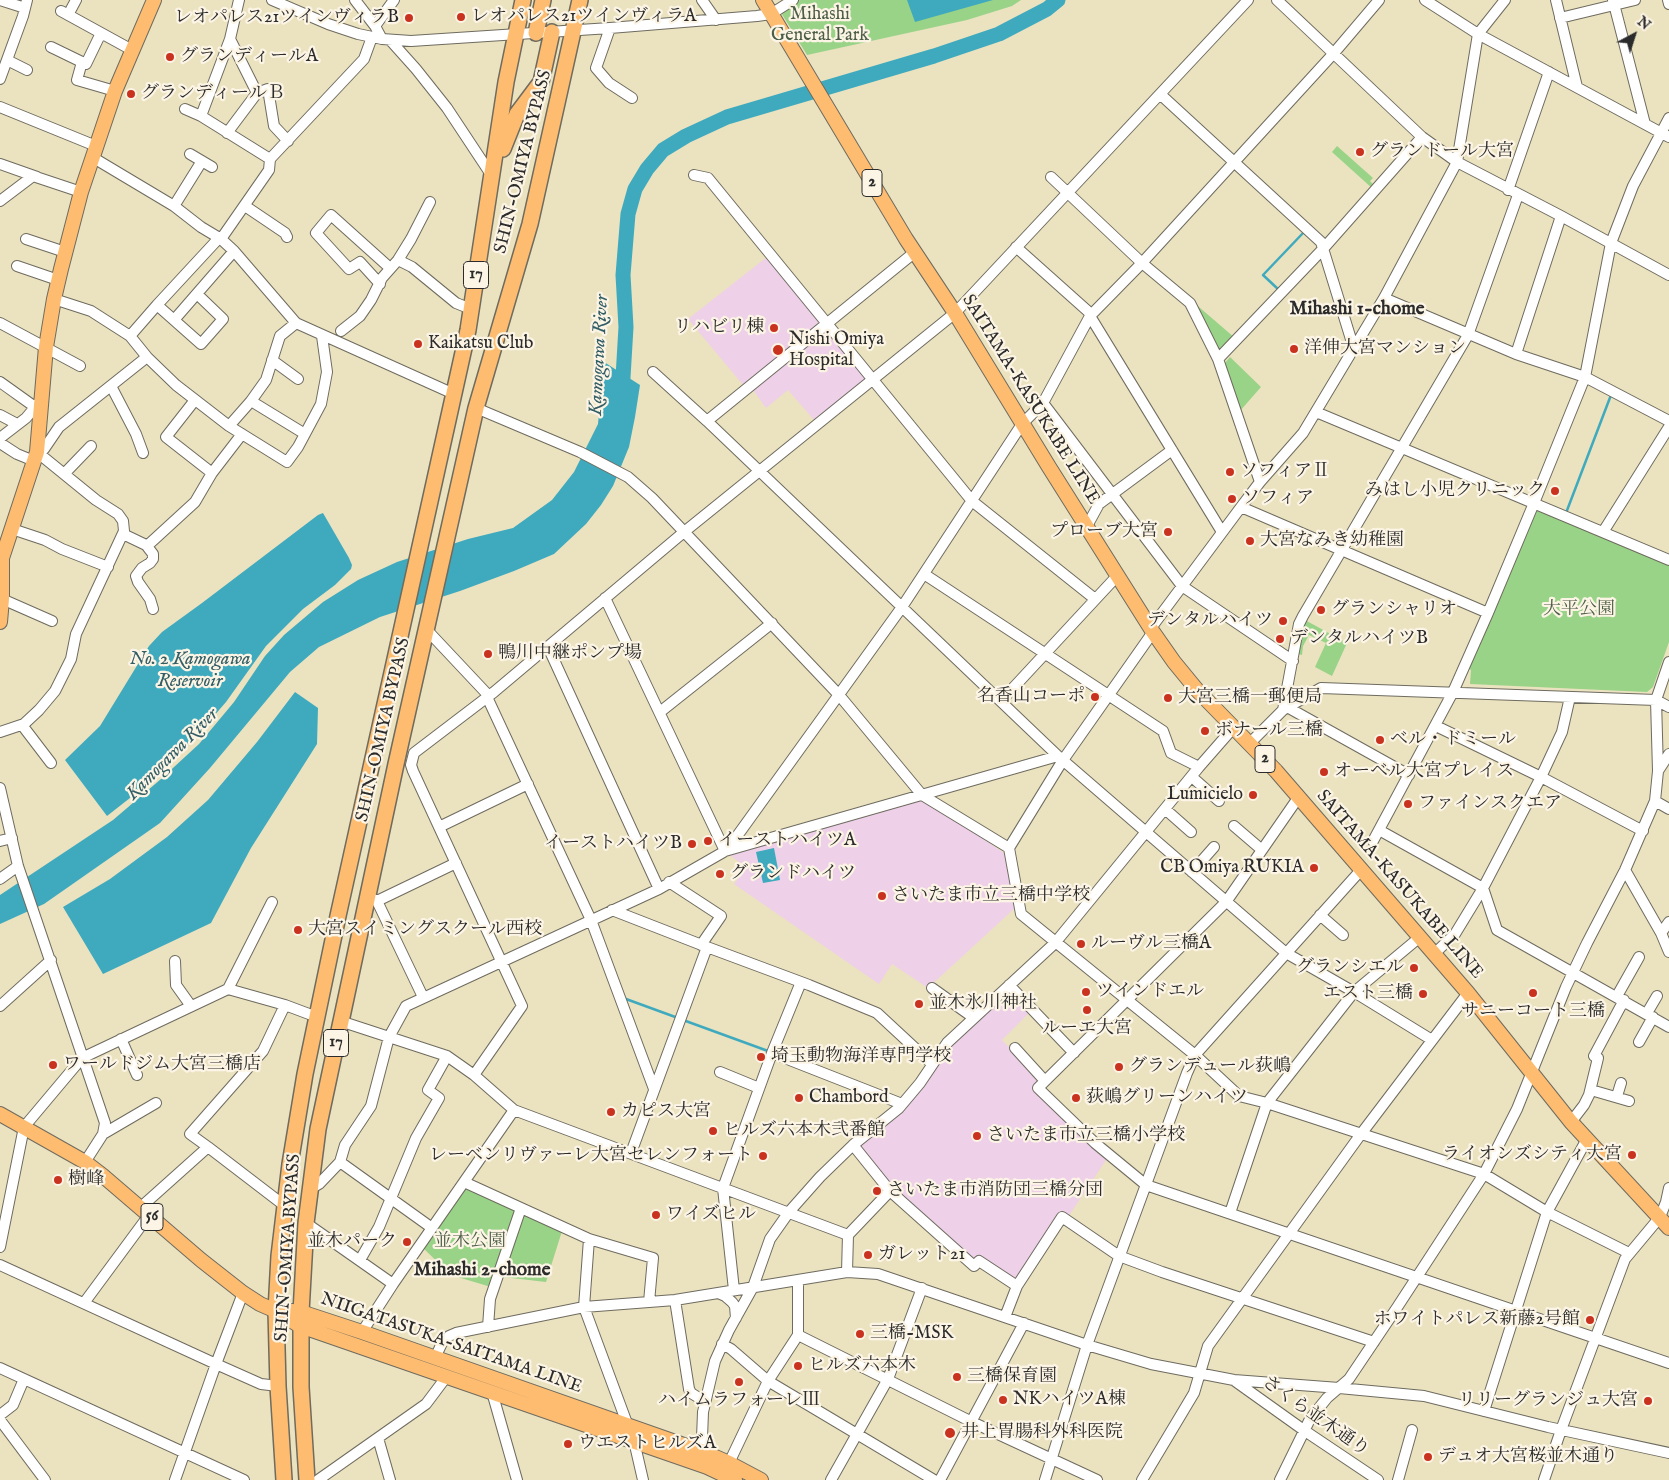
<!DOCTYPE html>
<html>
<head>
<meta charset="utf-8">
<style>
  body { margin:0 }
  #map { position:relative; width:1669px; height:1480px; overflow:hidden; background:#ebe2c0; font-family:"IM FELL English",serif }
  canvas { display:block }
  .north { position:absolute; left:1609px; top:10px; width:50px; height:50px; -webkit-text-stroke:4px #fcf5e5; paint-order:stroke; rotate:40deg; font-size:14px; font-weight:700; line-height:20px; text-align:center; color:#2b2b2b }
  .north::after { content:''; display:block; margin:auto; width:18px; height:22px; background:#2b2b2b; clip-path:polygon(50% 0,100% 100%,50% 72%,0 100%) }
</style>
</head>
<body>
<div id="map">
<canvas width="1669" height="1480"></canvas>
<div class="north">N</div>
</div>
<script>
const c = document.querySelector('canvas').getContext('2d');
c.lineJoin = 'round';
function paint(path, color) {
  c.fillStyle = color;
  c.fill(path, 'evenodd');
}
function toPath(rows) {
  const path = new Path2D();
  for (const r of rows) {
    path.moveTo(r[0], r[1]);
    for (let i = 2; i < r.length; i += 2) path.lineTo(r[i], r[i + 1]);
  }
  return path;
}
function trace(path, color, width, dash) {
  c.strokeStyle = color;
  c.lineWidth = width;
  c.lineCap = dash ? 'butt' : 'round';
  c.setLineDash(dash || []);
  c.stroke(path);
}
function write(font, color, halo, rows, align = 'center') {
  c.font = font + ' "IM FELL English","Noto Serif JP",serif';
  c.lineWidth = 4.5;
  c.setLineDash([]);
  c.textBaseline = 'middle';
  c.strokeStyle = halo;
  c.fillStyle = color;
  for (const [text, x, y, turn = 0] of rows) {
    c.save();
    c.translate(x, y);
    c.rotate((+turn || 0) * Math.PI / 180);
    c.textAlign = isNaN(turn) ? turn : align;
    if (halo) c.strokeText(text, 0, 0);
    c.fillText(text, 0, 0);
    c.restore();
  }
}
const built = toPath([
  [767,257,867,380,815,421,788,390,766,408,748,383,744,386,688,319],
  [916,799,927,801,1007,855,1016,907,928,988,892,964,879,984,734,884,746,867,727,853],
  [1007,993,1012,993,1030,1012,1002,1040,1041,1080,1035,1087,1108,1157,1068,1217,1060,1211,1017,1280,975,1260,901,1196,860,1148,860,1144,947,1048]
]);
const green = toPath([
  [798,0,1021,0,1012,6,967,20,807,55,780,11],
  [1337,146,1373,178,1370,181,1375,186,1373,189,1332,152],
  [1192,301,1235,338,1219,355],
  [1230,357,1261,387,1240,411,1224,364],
  [1536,506,1669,563,1669,642,1653,687,1647,692,1470,684,1471,670,1468,668],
  [1305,620,1347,643,1332,676,1315,667,1326,643,1309,635,1303,646,1302,655,1298,654],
  [465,1187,518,1211,491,1287,451,1275,423,1248],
  [523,1212,562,1231,546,1282,503,1277]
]);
const water = toPath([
  [907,0,993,0,915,22],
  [604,362,640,385,635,417,629,447,613,486,601,505,586,524,554,554,514,571,460,591,380,617,319,647,290,672,210,768,160,823,44,904,0,924,0,895,113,820,161,779,199,744,234,702,265,656,284,635,323,602,358,580,397,562,468,539,513,528,552,500,574,472,598,424],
  [323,513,349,558,352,565,351,569,335,585,303,609,266,646,226,702,200,732,144,787,107,816,65,760,100,726,149,646,162,632,202,603,318,515],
  [295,692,318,708,317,744,251,848,211,923,103,974,63,907,110,879,167,837,208,800,257,742],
  [774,848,780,880,763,883,756,852]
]);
const stream = toPath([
  [1279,290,1263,275,1304,232],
  [1566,513,1611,395],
  [626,999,678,1018],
  [683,1020,768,1051]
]);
const river = toPath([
  [622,394,626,327,623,275,628,214,635,189,647,169,663,150,686,136,727,117,934,56,999,34,1047,9,1058,0]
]);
const minor = toPath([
  [0,0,25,8],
  [272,0,328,24,358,34,382,39,411,41,610,28,757,16,771,14,793,0],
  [355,0,375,26,382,39],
  [702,0,716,20],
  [1277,0,1422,137,1457,162,1561,216,1669,275],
  [1425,0,1478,34,1669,137],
  [1556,0,1577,87],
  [1613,0,1645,124],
  [1668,0,1669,4],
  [61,11,132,50],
  [68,15,76,0],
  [1560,18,1635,0],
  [375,26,394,0],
  [610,28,596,68,609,83,632,98],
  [230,39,201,116,270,159,364,59,372,37],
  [390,40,416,69,447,108,492,176],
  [51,47,86,64,101,33],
  [7,60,27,70],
  [82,62,77,80,115,91],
  [0,79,23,16,27,0],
  [257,93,268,89,274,126,288,141],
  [1160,94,1321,242,1354,349],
  [0,107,96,146],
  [185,109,201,116],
  [227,133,257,93,230,39,239,0],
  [190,154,212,167],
  [92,157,174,206,201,227,221,239,234,251,296,323,454,394],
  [0,164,37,177],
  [694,175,708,178,972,501,1095,599],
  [1051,177,1142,263,1190,303,1218,359,1260,482],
  [1508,190,1549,72],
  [0,201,33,176,81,192],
  [174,206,202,161],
  [245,206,285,233,287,237],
  [26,239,65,252],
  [221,239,269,170,270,159],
  [1016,247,1091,314],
  [398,260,412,267,456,303,471,309],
  [17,266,58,280],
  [380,284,360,262,349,269,316,233,331,215,390,268],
  [1384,298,1516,354,1585,377,1669,421],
  [54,299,91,311,130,336,147,357,176,385,229,426,287,462,298,447,321,404,327,372,322,336],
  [157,305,201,344,223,319,197,294],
  [1090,316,1222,532],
  [174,320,234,251],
  [0,323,80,366],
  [341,331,360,316,371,300,382,278,398,260,411,239,430,202],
  [130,336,157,305,219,238],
  [1516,354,1561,216],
  [1218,359,1323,249,1422,137],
  [272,360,298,379],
  [653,372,707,421,1058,756,1286,953,1354,992,1432,1040],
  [0,382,35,407],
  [111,386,136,434,143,453],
  [195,400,166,437,212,473],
  [251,401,305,434],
  [1043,403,1182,586,1293,661],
  [476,408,580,452,628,477,652,498,839,695,922,795,1009,848,1021,914,1195,1055,1239,1096,1267,1103,1484,1174,1547,1212,1629,1253],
  [1316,412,1669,560],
  [0,415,17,424],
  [707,421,915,252],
  [229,426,251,401,266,380,280,336,296,323],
  [0,438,26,418,41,400],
  [0,443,17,454,34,461],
  [64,474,91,446],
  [1241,507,1488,613],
  [1087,526,1099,504,1172,450],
  [12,529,45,540,62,549,108,567],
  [1603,532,1669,427],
  [123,534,146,545,153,554,153,559,150,563,142,568,136,576,138,582,150,599,153,609],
  [147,546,195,502,212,473,242,434],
  [924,574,1163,731,1171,753,1199,767],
  [605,598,725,851,1058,756],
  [2,599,52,621],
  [1151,628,1241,507,1260,482,1303,433,1384,298,1457,162,1478,34,1505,0],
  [426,629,489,696],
  [548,647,659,889],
  [487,697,591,920,654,1089],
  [1001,701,1118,575],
  [1287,707,1409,775],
  [1283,710,1299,624,1303,616,1468,335,1518,195],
  [660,712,772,623],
  [22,725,51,763],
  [1436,726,1541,777,1643,831],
  [0,732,24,724,39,710,55,691,71,659,76,634,124,531,123,521,118,514,96,500,37,452,44,449,59,427,147,357],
  [1250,743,1283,710,1321,688,1656,700,1669,707],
  [1658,771,1669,754],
  [1192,777,1219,801],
  [0,788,18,866,105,1123,103,1134,85,1162],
  [1298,798,1226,902,1038,1088,1095,1143,1146,1185,1669,1363],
  [1655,801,1669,809],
  [1165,809,1191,832],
  [1234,826,1262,850],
  [439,827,528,784],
  [1379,830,1483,888,1497,930,1669,1027],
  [0,841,12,838],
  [1373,841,1453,692,1488,613,1534,503,1585,377,1611,243,1633,186,1669,118],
  [1009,848,1063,760,1153,632],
  [1625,870,1661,933,1669,952],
  [1192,872,1214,847],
  [0,879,18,866],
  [669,882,721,916,701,945],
  [367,896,377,901,423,997],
  [377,901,456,863],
  [612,910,707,947,809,985,877,1013,932,1064],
  [1320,915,1343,935],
  [1661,933,1669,922],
  [1434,954,1455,934,1483,888,1541,777,1562,732,1570,697],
  [175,961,176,985,191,1006],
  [1009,985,1074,1053],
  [932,988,974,1018],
  [228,989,285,1005,309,1014],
  [1617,996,1639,957],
  [0,1006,51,960],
  [1647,1013,1657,996],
  [340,1021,447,1056,474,1075,514,1110,848,1235],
  [121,1039,137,1075],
  [1639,1042,1653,1017],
  [1015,1048,1045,1081],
  [772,1053,902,1104],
  [720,1072,759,1088],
  [474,1075,522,1006,413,771,411,765,414,753,494,692,684,532,955,313,1248,0],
  [1591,1090,1629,1101],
  [1617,1096,1621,1083],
  [1571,1122,1584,1105,1589,1095,1598,1058,1594,1056,1624,1000],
  [103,1134,156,1103],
  [853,1145,890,1191,974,1266,979,1261,1017,1286],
  [208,1147,285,1206],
  [631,1153,707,947],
  [340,1162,432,1228],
  [464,1182,589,1239,653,1258,649,1302],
  [310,1189,319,1184,340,1162,345,1145,371,1106,389,1037,406,1006,659,889,727,850,902,607,1022,424,1043,403,1090,316,1141,264,1334,53,1379,0],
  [141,1207,208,1147,190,1134,263,1051,285,1005],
  [1230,1213,1267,1103,1354,992,1420,937],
  [306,1223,393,1284],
  [589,1239,584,1307,628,1426],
  [0,1247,24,1127,82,1058,228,989,272,902],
  [360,1260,379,1227,416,1138,439,1098,428,1090,447,1056],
  [0,1265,216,1364,261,1384,278,1386],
  [847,1272,848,1235,890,1191],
  [734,1290,723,1188,772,1053,801,982],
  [718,1293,725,1296,732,1302,735,1306,736,1318],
  [675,1300,689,1389,691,1393,704,1401],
  [84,1303,149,1215],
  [1005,1317,1017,1286,1062,1217,1119,1256,1162,1272,1374,1342],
  [488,1327,490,1299,521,1208],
  [362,1332,393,1284,514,1110],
  [798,1335,972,1422,1097,1480],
  [722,1344,731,1349,768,1381,934,1480],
  [435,1358,442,1343,449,1336,456,1333,584,1307,675,1300,847,1272,878,1274,1087,1345,1151,1364,1234,1380,1339,1388,1424,1396,1548,1427,1669,1453],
  [0,1368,244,1480],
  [1235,1381,1305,1431,1378,1480],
  [492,1392,517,1480],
  [1484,1411,1547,1212,1587,1139],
  [0,1415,13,1405,24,1379],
  [0,1420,45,1480],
  [378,1438,390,1480],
  [634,1441,643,1480],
  [704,1452,702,1438,703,1412,715,1361,729,1330,753,1287,770,1239,789,1212,820,1177,853,1145,899,1108,920,1083,947,1043,1055,943,1199,767,1234,727],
  [729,1463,768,1381,798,1335,798,1280],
  [175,1480,216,1364,243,1293],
  [318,1480,426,1404,447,1376],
  [831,1480,888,1379,922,1288],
  [940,1480,1024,1323],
  [1045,1480,1087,1345,1187,1073,1195,1055,1361,870],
  [1142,1480,1194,1393,1208,1346,1361,1134,1468,993],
  [1280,1480,1310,1419,1327,1398,1349,1379,1398,1306,1484,1174,1517,1109,1566,987,1587,943,1625,870,1655,801,1658,771,1656,700,1669,662],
  [1398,1480,1412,1430],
  [1544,1480,1561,1430,1625,1259,1660,1217,1666,1202,1669,1188]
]);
const major = toPath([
  [763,0,906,239,955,313,1049,467,1153,632,1174,662,1197,690,1276,771,1468,993,1571,1122,1669,1228],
  [0,622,2,599,2,558,37,452,46,347,54,299,61,269,81,192,115,91,154,0],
  [0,1114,85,1162,102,1175,201,1260,243,1293,260,1304,276,1311,300,1326,707,1467,735,1480],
  [292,1311,301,1312,362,1332,704,1452,729,1463,761,1480]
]);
const highway = toPath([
  [536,33,543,0],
  [503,149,517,114,541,82,552,32],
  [284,1480,278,1386,276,1311,279,1256,290,1164,305,1074,338,916,468,330,506,82,523,0],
  [307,1480,301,1387,301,1312,306,1223,318,1129,396,764,476,408,530,224,580,0]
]);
const markers = [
  [461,17,5,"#c8321e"],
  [409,18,5,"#c8321e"],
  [170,57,5,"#c8321e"],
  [131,94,5,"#c8321e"],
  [1360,152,5,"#c8321e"],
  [774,328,5,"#c8321e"],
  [418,344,5,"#c8321e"],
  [1294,349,5,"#c8321e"],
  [778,350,6,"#c8321e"],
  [1230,472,5,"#c8321e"],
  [1555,491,5,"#c8321e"],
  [1232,499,5,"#c8321e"],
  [1168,532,5,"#c8321e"],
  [1250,541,5,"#c8321e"],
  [1321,610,5,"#c8321e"],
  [1283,621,5,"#c8321e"],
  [1280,639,5,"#c8321e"],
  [488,654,5,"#c8321e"],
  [1095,697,5,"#c8321e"],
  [1168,698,5,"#c8321e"],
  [1205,731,5,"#c8321e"],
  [1380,740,5,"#c8321e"],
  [1324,772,5,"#c8321e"],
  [1253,795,5,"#c8321e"],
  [1408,804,5,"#c8321e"],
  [708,841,5,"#c8321e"],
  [692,844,5,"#c8321e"],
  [1314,868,5,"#c8321e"],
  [720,874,5,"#c8321e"],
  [882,896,5,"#c8321e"],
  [298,930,5,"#c8321e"],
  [1081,944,5,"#c8321e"],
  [1414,968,5,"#c8321e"],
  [1086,992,5,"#c8321e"],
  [1533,993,5,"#c8321e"],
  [1423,994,5,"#c8321e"],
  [919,1004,5,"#c8321e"],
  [1087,1010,5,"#c8321e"],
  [761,1057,5,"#c8321e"],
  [53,1065,5,"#c8321e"],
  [1119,1067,5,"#c8321e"],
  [799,1098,5,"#c8321e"],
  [1076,1098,5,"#c8321e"],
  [611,1112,5,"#c8321e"],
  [713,1131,5,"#c8321e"],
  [977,1136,5,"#c8321e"],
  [1632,1155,5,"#c8321e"],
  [763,1156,5,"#c8321e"],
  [58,1180,5,"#c8321e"],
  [877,1191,5,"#c8321e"],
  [656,1215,5,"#c8321e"],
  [407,1242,5,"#c8321e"],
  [868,1255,5,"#c8321e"],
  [1590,1320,5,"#c8321e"],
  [860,1334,5,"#c8321e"],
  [798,1366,5,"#c8321e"],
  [957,1377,5,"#c8321e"],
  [739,1382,5,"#c8321e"],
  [1003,1400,5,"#c8321e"],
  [1648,1401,5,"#c8321e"],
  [950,1433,6,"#c8321e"],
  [568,1444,5,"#c8321e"],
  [1428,1457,5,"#c8321e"]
];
const shields = [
  [872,183,20],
  [476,275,25],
  [1265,759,20],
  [336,1043,25],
  [152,1217,22]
];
const shieldNames = [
  ["2",872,183],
  ["17",476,275],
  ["2",1265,759],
  ["17",336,1043],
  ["56",152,1217]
];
const parkNames = [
  ["Mihashi",820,15],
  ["General Park",820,36],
  ["大平公園",1579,610],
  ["並木公園",470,1242]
];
const poiNames = [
  ["レオパレス21ツインヴィラA",471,17],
  ["レオパレス21ツインヴィラB",399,18,"right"],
  ["グランディールA",180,57],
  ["グランディールＢ",141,94],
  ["グランドール大宮",1370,152],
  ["リハビリ棟",764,328,"right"],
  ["Nishi Omiya",789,340],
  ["Hospital",789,361],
  ["Kaikatsu Club",428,344],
  ["洋伸大宮マンション",1304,349],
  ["ソフィアⅡ",1240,472],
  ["みはし小児クリニック",1545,491,"right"],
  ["ソフィア",1242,499],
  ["プローブ大宮",1158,532,"right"],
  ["大宮なみき幼稚園",1260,541],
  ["グランシャリオ",1331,610],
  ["デンタルハイツ",1273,621,"right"],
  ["デンタルハイツB",1290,639],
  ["鴨川中継ポンプ場",498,654],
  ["名香山コーポ",1085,697,"right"],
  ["大宮三橋一郵便局",1178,698],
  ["ボナール三橋",1215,731],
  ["ベル・ドミール",1390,740],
  ["オーベル大宮プレイス",1334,772],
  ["Lumicielo",1243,795,"right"],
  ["ファインスクエア",1418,804],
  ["イーストハイツA",718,841],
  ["イーストハイツB",682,844,"right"],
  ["CB Omiya RUKIA",1304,868,"right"],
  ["グランドハイツ",730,874],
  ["さいたま市立三橋中学校",892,896],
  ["大宮スイミングスクール西校",308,930],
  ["ルーヴル三橋A",1091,944],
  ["グランシエル",1404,968,"right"],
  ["ツインドエル",1096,992],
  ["エスト三橋",1413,994,"right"],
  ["並木氷川神社",929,1004],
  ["サニーコート三橋",1533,1012,"center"],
  ["ルーエ大宮",1087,1029,"center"],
  ["埼玉動物海洋専門学校",771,1057],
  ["ワールドジム大宮三橋店",63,1065],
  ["グランデュール荻嶋",1129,1067],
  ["Chambord",809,1098],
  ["荻嶋グリーンハイツ",1086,1098],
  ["カピス大宮",621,1112],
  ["ヒルズ六本木弐番館",723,1131],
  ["さいたま市立三橋小学校",987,1136],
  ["ライオンズシティ大宮",1622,1155,"right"],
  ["レーベンリヴァーレ大宮セレンフォート",753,1156,"right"],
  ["樹峰",68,1180],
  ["さいたま市消防団三橋分団",887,1191],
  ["ワイズヒル",666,1215],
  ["並木パーク",397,1242,"right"],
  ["ガレット21",878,1255],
  ["ホワイトパレス新藤2号館",1580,1320,"right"],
  ["三橋-MSK",870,1334],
  ["ヒルズ六本木",808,1366],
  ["三橋保育園",967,1377],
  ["NKハイツA棟",1013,1400],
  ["ハイムラフォーレⅢ",739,1401,"center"],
  ["リリーグランジュ大宮",1638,1401,"right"],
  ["井上胃腸科外科医院",961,1433],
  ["ウエストヒルズA",578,1444],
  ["デュオ大宮桜並木通り",1438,1457]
];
const streetNames = [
  ["SHIN-OMIYA BYPASS",524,162,-76],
  ["SAITAMA-KASUKABE LINE",1030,400,58],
  ["SHIN-OMIYA BYPASS",384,730,-77],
  ["SAITAMA-KASUKABE LINE",1399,885,49],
  ["SHIN-OMIYA BYPASS",289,1248,-86],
  ["NIIGATASUKA-SAITAMA LINE",451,1344,19],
  ["さくら並木通り",1315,1417,35]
];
const neighbourhoodNames = [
  ["Mihashi 1-chome",1357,310],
  ["Mihashi 2-chome",482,1271]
];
const waterNames = [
  ["Kamogawa River",600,355,-87],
  ["No. 2 Kamogawa",190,660],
  ["Reservoir",190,682],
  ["Kamogawa River",173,755,-45]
];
paint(built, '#eed0e8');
paint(green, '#99d387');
paint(water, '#3faabe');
trace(stream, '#3faabe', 2.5);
trace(river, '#3faabe', 15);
trace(minor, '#6e6b5f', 12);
trace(major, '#6e6b5f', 16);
trace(highway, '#6e6b5f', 18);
trace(minor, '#fff', 10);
trace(major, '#fdbc70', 14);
trace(highway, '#fdbc70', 15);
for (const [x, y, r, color] of markers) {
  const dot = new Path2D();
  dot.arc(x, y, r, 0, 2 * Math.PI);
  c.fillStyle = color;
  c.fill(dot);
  trace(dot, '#fcf5e5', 2);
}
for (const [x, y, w] of shields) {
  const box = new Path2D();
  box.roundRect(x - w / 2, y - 13.5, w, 27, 4);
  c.fillStyle = '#fcf5e5';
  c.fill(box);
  trace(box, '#2b2b2b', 1);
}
write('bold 16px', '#2b2b2b', null, shieldNames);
write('18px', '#4c5d47', '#fcf5e5', parkNames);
write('18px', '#2b2b2b', '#fcf5e5', poiNames, 'left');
write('18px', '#2b2b2b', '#fcf5e5', streetNames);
write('bold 19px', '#2b2b2b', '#fcf5e5', neighbourhoodNames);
write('italic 19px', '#335e66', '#fcf5e5', waterNames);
</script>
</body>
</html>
